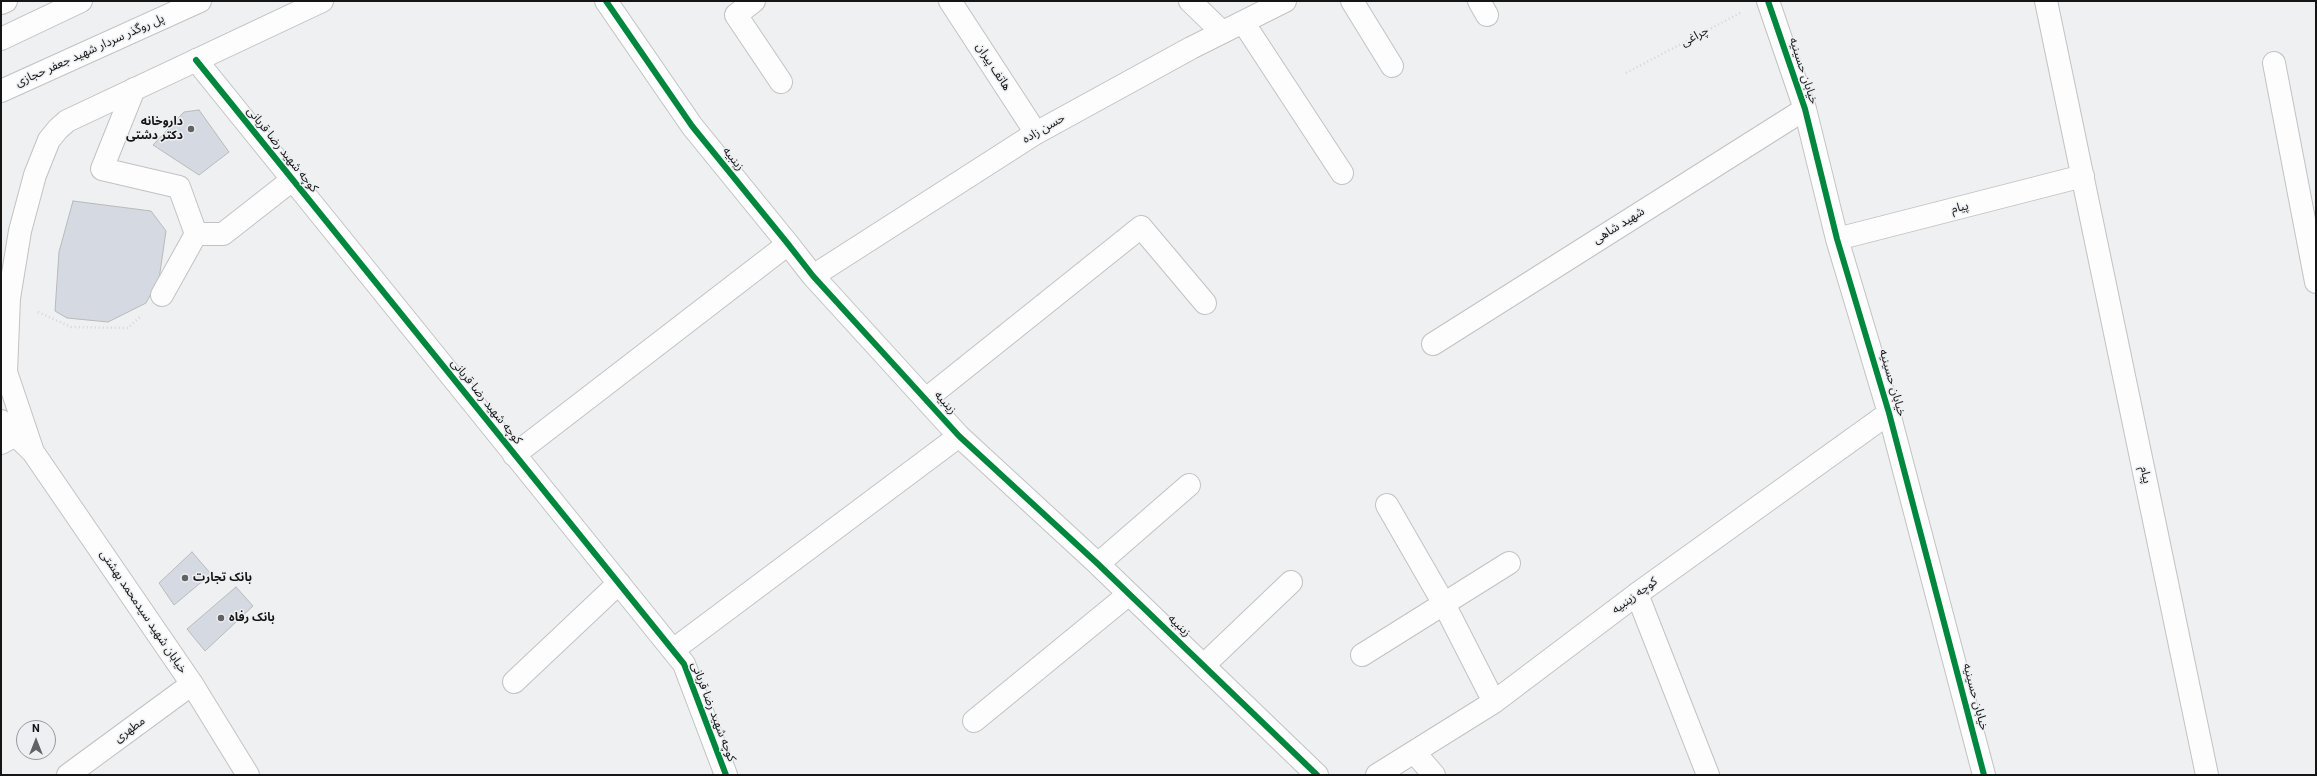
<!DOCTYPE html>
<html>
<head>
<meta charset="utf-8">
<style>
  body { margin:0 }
  #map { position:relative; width:2317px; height:776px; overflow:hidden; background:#eff0f1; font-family:Roboto,sans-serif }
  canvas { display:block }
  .frame { position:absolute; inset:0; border:2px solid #151516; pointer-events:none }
  .north { position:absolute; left:16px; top:720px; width:40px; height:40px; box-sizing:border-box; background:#eeeff2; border:1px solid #97989a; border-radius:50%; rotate:0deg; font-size:11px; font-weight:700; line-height:16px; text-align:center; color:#151516 }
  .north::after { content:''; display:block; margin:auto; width:14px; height:18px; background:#616263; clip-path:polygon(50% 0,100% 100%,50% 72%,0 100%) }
</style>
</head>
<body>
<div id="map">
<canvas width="2317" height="776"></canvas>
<div class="frame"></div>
<div class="north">N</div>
</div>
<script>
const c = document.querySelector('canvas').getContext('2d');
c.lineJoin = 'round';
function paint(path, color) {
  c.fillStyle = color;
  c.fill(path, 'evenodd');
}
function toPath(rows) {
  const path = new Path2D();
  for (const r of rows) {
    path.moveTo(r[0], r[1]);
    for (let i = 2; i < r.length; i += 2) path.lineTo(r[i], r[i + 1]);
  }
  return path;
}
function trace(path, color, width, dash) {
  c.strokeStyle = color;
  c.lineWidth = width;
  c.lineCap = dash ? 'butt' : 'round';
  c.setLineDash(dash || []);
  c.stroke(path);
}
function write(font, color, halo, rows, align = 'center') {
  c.font = font + ' Roboto,"Noto Sans Arabic",sans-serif';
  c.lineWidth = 3;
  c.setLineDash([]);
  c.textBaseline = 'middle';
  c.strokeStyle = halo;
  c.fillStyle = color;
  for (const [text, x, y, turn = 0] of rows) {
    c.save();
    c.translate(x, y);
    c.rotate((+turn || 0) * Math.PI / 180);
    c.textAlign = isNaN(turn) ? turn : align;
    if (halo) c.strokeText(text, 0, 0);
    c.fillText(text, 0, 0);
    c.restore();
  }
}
const building = toPath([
  [199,110,229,152,199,175,153,145,184,112,199,110],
  [73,201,151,211,166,231,159,279,146,303,108,322,67,318,55,311,59,252,73,201],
  [192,552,211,574,174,605,159,583,192,552],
  [236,587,253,606,205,651,187,629,236,587]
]);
const path = toPath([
  [1626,73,1742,12],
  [38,312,71,327,128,328,142,315]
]);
const minor = toPath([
  [606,1,692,126,788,244,813,276,959,436,1098,564,1317,775],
  [754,1,736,15,781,82],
  [950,1,1036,133],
  [1190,1,1222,32],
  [1352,1,1392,66],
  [1479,1,1487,15],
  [1768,1,1805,109,1837,239,1889,413,1984,775],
  [2046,1,2207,775],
  [1243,22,1342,173],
  [196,60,684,664,726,775],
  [2274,63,2316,282],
  [134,89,102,169,179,187,196,234],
  [1837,239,2083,176],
  [813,276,1036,133,1191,48,1285,1],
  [162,295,196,234,223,234,292,180],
  [1433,344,1805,109],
  [926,399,1141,227,1205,303],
  [1,443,16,435],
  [514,455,788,244],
  [1387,505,1444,604,1494,702],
  [1098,564,1189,485],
  [1637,594,1708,775],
  [673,650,959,436],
  [1362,655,1509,563],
  [1204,665,1291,582],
  [514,682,619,583],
  [974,721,1129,594],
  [1414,752,1434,775],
  [68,775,192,684],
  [1377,775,1494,702,1637,594,1889,413]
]);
const major = toPath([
  [1,3,6,1],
  [1,39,81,1],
  [1,91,200,1],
  [1,363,6,372,32,449],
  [6,372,9,298,20,231,35,175,49,140,58,129,67,121,322,1],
  [1,421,33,452,192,684,248,775]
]);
const cycleway = toPath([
  [606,1,692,126,788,244,813,276,959,436,1098,564,1317,775],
  [1768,1,1805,109,1837,239,1889,413,1984,775],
  [196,60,684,664,726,775]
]);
const markers = [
  [191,129,4,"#616263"],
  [185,578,4,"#616263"],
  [221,618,4,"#616263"]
];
const streetNames = [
  ["چراغی",1695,37,-28],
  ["پل روگذر سردار شهید جعفر حجازی",90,51,-24],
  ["هاتف پیران",993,67,57],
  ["خیابان حسینیه",1803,71,72],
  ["حسن زاده",1044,129,-30],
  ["کوچه شهید رضا قربانی",282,150,51],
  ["زینبیه",733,159,51],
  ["پیام",1960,208,-14],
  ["شهید شاهی",1619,226,-32],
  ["خیابان حسینیه",1892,383,74],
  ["کوچه شهید رضا قربانی",486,402,51],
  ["زینبیه",945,403,48],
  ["پیام",2145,475,78],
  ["کوچه زینبیه",1635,596,-36],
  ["خیابان شهید سیدمحمد بهشتی",143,612,56],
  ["زینبیه",1179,626,43],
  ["خیابان حسینیه",1975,697,75],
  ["کوچه شهید رضا قربانی",713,712,69],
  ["مطهری",130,730,-36]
];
const poiNames = [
  ["داروخانه",183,122,"right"],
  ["دکتر دشتی",183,136,"right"],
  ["بانک تجارت",193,578],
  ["بانک رفاه",229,618]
];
paint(building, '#d5dae2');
trace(building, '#b8b9ba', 1);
trace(minor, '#c2c2c3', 24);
trace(major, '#c2c2c3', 24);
trace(path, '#d6d6d8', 2.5, [1, 3]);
trace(minor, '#fdfdfd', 22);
trace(major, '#fdfdfd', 22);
trace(cycleway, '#00873e', 6);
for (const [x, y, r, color] of markers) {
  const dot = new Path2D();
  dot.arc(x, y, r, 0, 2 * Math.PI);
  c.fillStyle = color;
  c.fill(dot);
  trace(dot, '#eeeff2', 1.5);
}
write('12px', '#151516', '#eeeff2', streetNames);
write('bold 12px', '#151516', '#eeeff2', poiNames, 'left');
</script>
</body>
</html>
